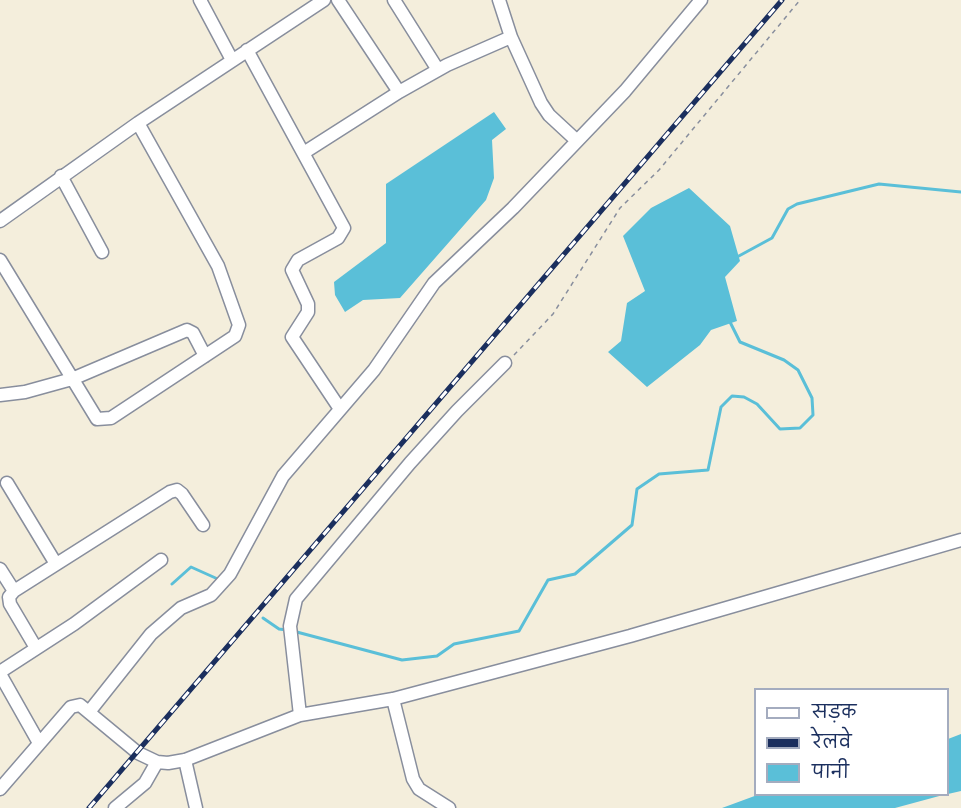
<!DOCTYPE html>
<html>
<head>
<meta charset="utf-8">
<style>
  body { margin:0 }
  #map { position:relative; width:961px; height:808px; overflow:hidden; background:#f4eedc; font-family:"Balsamiq Sans","Playpen Sans Deva",sans-serif }
  canvas { display:block }
  .legend { position:absolute; left:754px; top:688px; width:195px; height:108px; box-sizing:border-box; background:#fff; border:2px solid #a4acbf; margin:0; padding:8px 10px; list-style:none; font-size:18px; color:#1b2f5e }
  .legend li { display:flex; align-items:center; gap:12px; height:30px }
  .legend b { width:30px; border:2px solid #a4acbf }
</style>
</head>
<body>
<div id="map">
<canvas width="961" height="808"></canvas>
<ul class="legend">
<li><b style="height:8px;background:#fff"></b>सड़क</li>
<li><b style="height:8px;background:#1b2f5e"></b>रेलवे</li>
<li><b style="height:16px;background:#5abfd8"></b>पानी</li>
</ul>
</div>
<script>
const c = document.querySelector('canvas').getContext('2d');
c.lineJoin = 'round';
function paint(path, color) {
  c.fillStyle = color;
  c.fill(path, 'evenodd');
}
function toPath(rows) {
  const path = new Path2D();
  for (const r of rows) {
    path.moveTo(r[0], r[1]);
    for (let i = 2; i < r.length; i += 2) path.lineTo(r[i], r[i + 1]);
  }
  return path;
}
function trace(path, color, width, dash) {
  c.strokeStyle = color;
  c.lineWidth = width;
  c.lineCap = dash ? 'butt' : 'round';
  c.setLineDash(dash || []);
  c.stroke(path);
}
const water = toPath([
  [494,112,506,129,492,140,494,178,486,200,400,298,363,300,345,312,335,295,334,282,386,243,386,184],
  [689,188,730,226,740,261,725,277,737,321,711,330,700,345,647,387,608,352,621,341,627,303,645,291,623,236,651,208],
  [961,734,961,791,948,794,948,739],
  [760,794,943,794,943,795,895,808,722,808]
]);
const stream = toPath([
  [737,257,772,238,788,209,797,204,879,184,961,192],
  [172,584,191,567,220,580],
  [263,618,279,629,287,630],
  [293,631,402,660,437,656,454,644,519,631,548,580,575,574,632,525,637,489,659,474,708,470,721,407,732,396,744,397,757,404,780,429,800,428,813,415,812,398,798,370,784,360,740,342,729,320]
]);
const path = toPath([
  [514,355,553,314,620,208,659,170,800,0]
]);
const minor = toPath([
  [200,0,232,60],
  [338,0,399,92],
  [394,0,438,70],
  [499,0,511,37,541,103,549,115,576,140],
  [247,50,344,228,338,238,298,260,292,270,308,304,308,312,292,337,340,409],
  [305,152,399,92,447,65,511,37],
  [61,176,102,252],
  [0,221,138,123,324,0],
  [0,260,97,419,111,418,235,336,239,325,218,266,138,123],
  [0,395,25,392,72,379,187,330,193,333,205,356],
  [7,483,56,564],
  [0,569,14,591],
  [36,648,10,604,9,597,14,591,170,492,177,490,182,494,203,525],
  [0,672,74,624,161,560],
  [0,674,39,743],
  [393,699,413,779,419,789,449,808],
  [89,712,151,634,181,608,211,595,230,574,283,476,374,370,434,283,513,208,625,91,701,0],
  [300,715,290,626,296,599,410,463,457,411,505,363],
  [185,760,196,808],
  [0,789,71,707,80,705,138,753,157,762,168,763,185,760,300,715,393,699,630,636,961,540],
  [115,808,145,783,157,762]
]);
const rail = toPath([
  [89,808,782,0]
]);
paint(water, '#5abfd8');
trace(stream, '#5abfd8', 3);
trace(minor, '#888e9d', 15);
trace(path, '#888e9d', 1.5, [4.5, 4.5]);
trace(minor, '#fff', 12);
trace(rail, '#1b2f5e', 5);
trace(rail, '#fff', 3, [9]);
</script>
</body>
</html>
